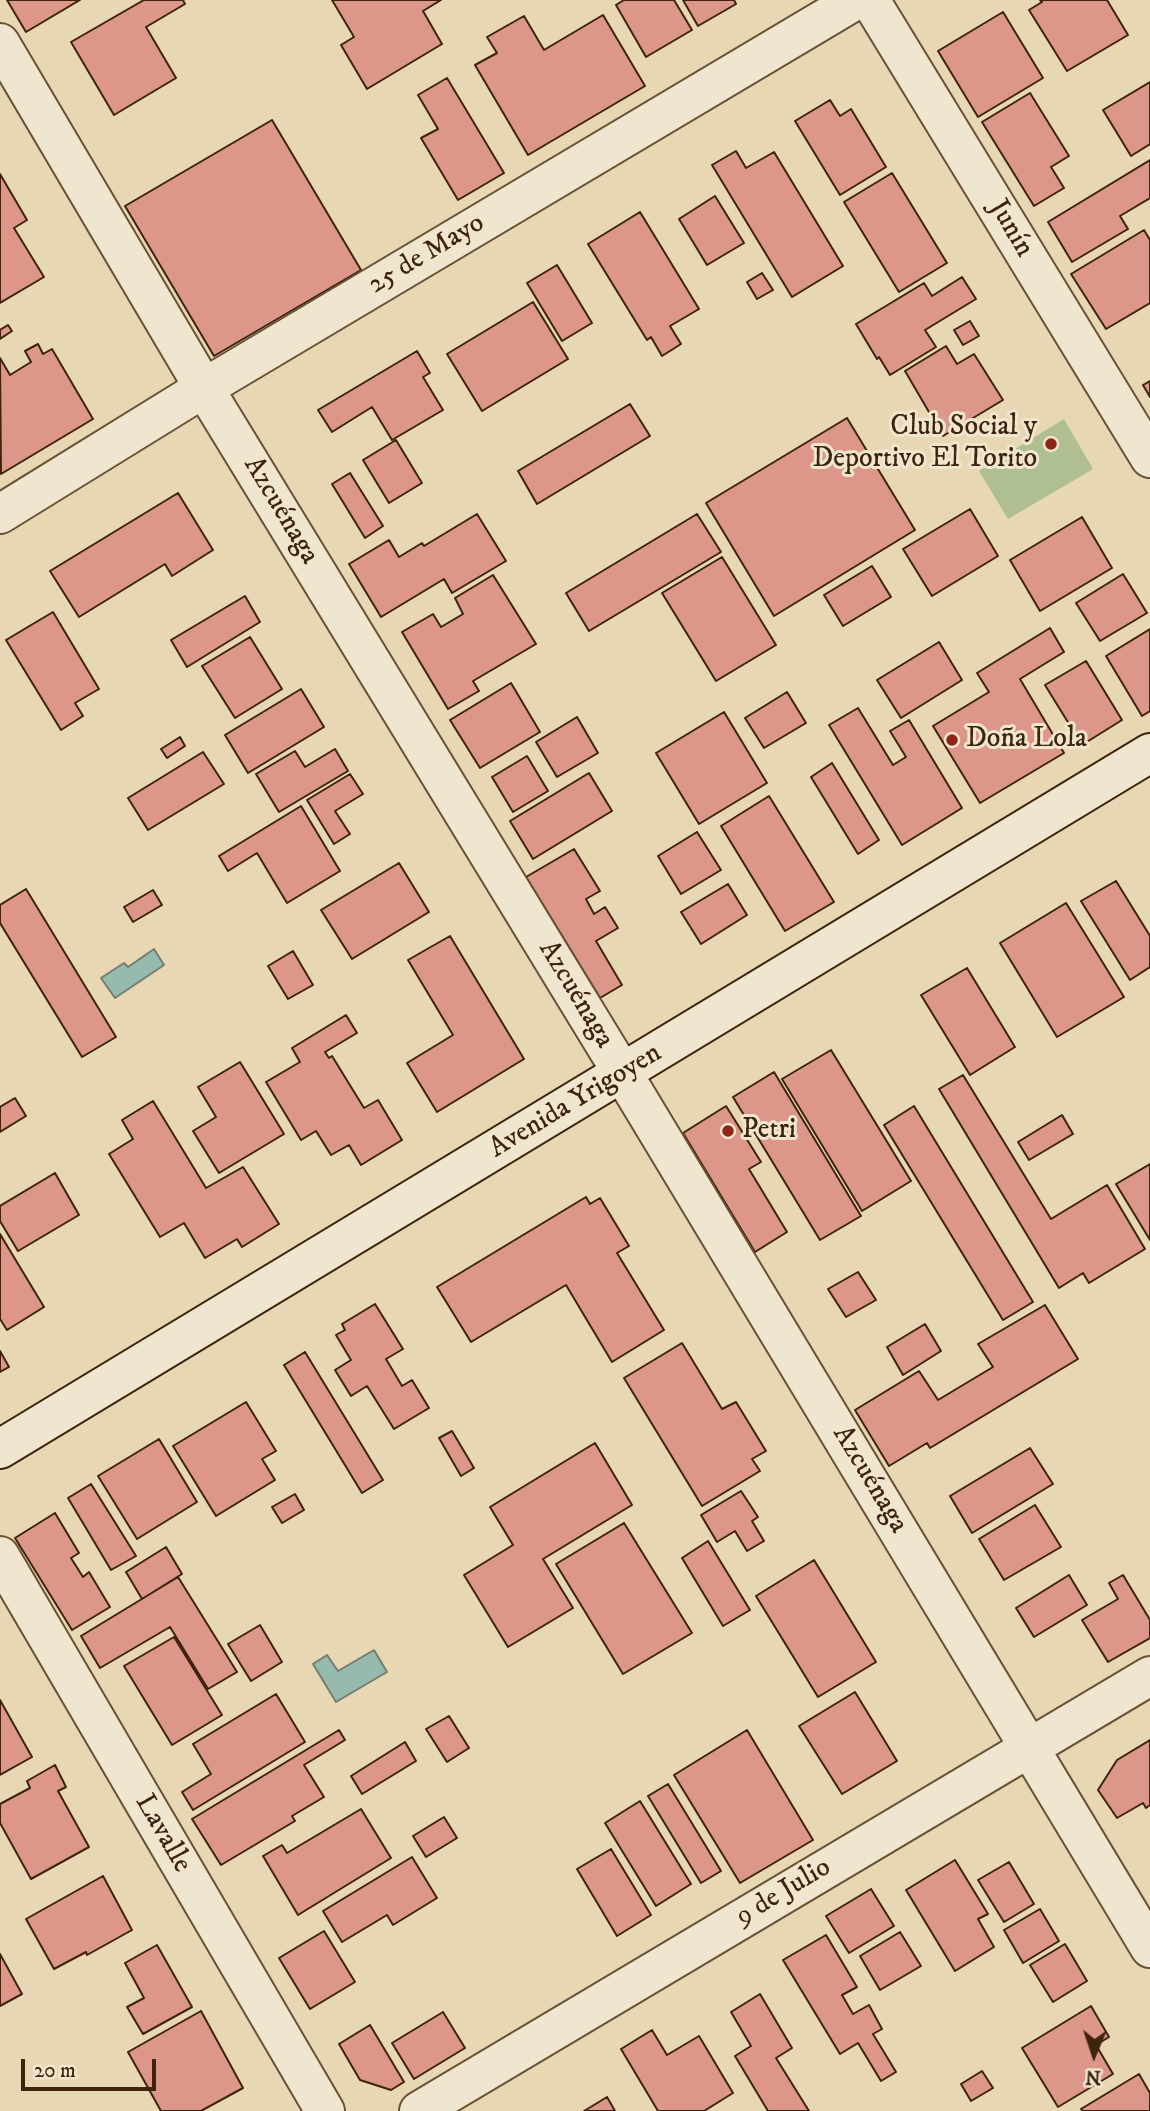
<!DOCTYPE html>
<html>
<head>
<meta charset="utf-8">
<style>
  body { margin:0 }
  #map { position:relative; width:1150px; height:2111px; overflow:hidden; background:#e8d7b3; font-family:"IM FELL DW Pica",serif }
  canvas { display:block }
  .north { position:absolute; left:1059px; top:2020px; width:70px; height:70px; -webkit-text-stroke:5px #f0e5ce; paint-order:stroke; rotate:182deg; font-size:19px; font-weight:700; line-height:28px; text-align:center; color:#3e240d }
  .north::after { content:''; display:block; margin:auto; width:24px; height:32px; background:#3e240d; clip-path:polygon(50% 0,100% 100%,50% 72%,0 100%) }
  .scale { position:absolute; left:21px; top:2059px; width:135px; height:32px; box-sizing:border-box; border:4px solid #3e240d; border-top:0; padding-left:9px; font-size:21px; line-height:24px; white-space:nowrap; color:#3e240d; -webkit-text-stroke:5px #f0e5ce; paint-order:stroke }
</style>
</head>
<body>
<div id="map">
<canvas width="1150" height="2111"></canvas>
<div class="north">N</div>
<div class="scale">20 m</div>
</div>
<script>
const c = document.querySelector('canvas').getContext('2d');
c.lineJoin = 'round';
function paint(path, color) {
  c.fillStyle = color;
  c.fill(path, 'evenodd');
}
function toPath(rows) {
  const path = new Path2D();
  for (const r of rows) {
    path.moveTo(r[0], r[1]);
    for (let i = 2; i < r.length; i += 2) path.lineTo(r[i], r[i + 1]);
  }
  return path;
}
function trace(path, color, width, dash) {
  c.strokeStyle = color;
  c.lineWidth = width;
  c.lineCap = dash ? 'butt' : 'round';
  c.setLineDash(dash || []);
  c.stroke(path);
}
function write(font, color, halo, rows, align = 'center') {
  c.font = font + ' "IM FELL DW Pica",serif';
  c.lineWidth = 6;
  c.setLineDash([]);
  c.textBaseline = 'middle';
  c.strokeStyle = halo;
  c.fillStyle = color;
  for (const [text, x, y, turn = 0] of rows) {
    c.save();
    c.translate(x, y);
    c.rotate((+turn || 0) * Math.PI / 180);
    c.textAlign = isNaN(turn) ? turn : align;
    if (halo) c.strokeText(text, 0, 0);
    c.fillText(text, 0, 0);
    c.restore();
  }
}
const green = toPath([
  [1064,419,1093,469,1008,519,979,471]
]);
const water = toPath([
  [154,949,164,965,115,998,101,978,124,963,128,967,154,949],
  [374,1650,387,1672,336,1702,313,1664,327,1655,338,1671,374,1650]
]);
const building = toPath([
  [7,0,80,0,26,32,7,0],
  [144,0,183,0,185,4,146,27,176,78,114,115,71,42,144,0],
  [332,0,441,0,423,11,442,44,367,89,341,45,354,37,332,0],
  [624,0,674,0,692,30,646,57,616,5,624,0],
  [683,0,734,0,736,4,698,26,683,0],
  [1040,0,1107,0,1128,35,1067,71,1029,10,1042,2,1040,0],
  [1003,12,1043,78,978,117,938,51,1003,12],
  [603,15,645,86,528,155,475,65,497,53,487,37,524,16,544,50,603,15],
  [447,78,504,173,458,200,421,138,438,129,418,95,447,78],
  [1150,82,1150,144,1131,156,1103,110,1150,82],
  [1030,93,1069,156,1051,167,1064,188,1034,206,982,122,1030,93],
  [830,100,840,116,851,109,886,167,840,195,795,121,830,100],
  [272,120,361,270,214,356,125,206,272,120],
  [736,151,746,168,774,152,843,266,792,297,712,165,736,151],
  [1150,160,1150,198,1120,216,1128,229,1072,262,1048,222,1150,160],
  [892,173,947,263,899,292,844,202,892,173],
  [0,174,27,220,14,228,44,277,0,303,0,174],
  [715,196,744,243,707,265,679,219,715,196],
  [640,212,699,309,670,326,681,344,662,356,651,337,647,340,588,244,640,212],
  [1144,230,1150,240,1150,303,1106,329,1071,274,1144,230],
  [557,265,592,323,562,341,527,283,557,265],
  [762,273,773,290,757,299,747,282,762,273],
  [962,277,976,299,925,330,936,347,890,375,879,357,877,359,856,324,924,283,932,296,962,277],
  [533,302,568,359,482,411,447,354,533,302],
  [970,321,979,336,963,345,954,330,970,321],
  [8,325,12,331,0,339,0,330,8,325],
  [38,344,43,354,52,349,93,419,1,474,0,358,10,375,31,362,25,351,38,344],
  [946,346,957,364,974,354,1003,400,943,436,905,371,946,346],
  [417,351,430,373,423,377,443,410,392,440,372,407,332,432,318,410,417,351],
  [1150,381,1150,397,1143,385,1150,381],
  [630,404,650,436,537,504,518,471,630,404],
  [847,418,915,530,774,616,706,503,847,418],
  [396,440,422,483,389,503,363,460,396,440],
  [350,473,383,526,365,538,332,484,350,473],
  [178,493,213,550,172,576,165,564,79,617,50,571,178,493],
  [970,509,998,556,932,596,903,549,970,509],
  [477,514,506,561,452,593,444,579,381,617,349,564,389,540,399,557,422,543,424,546,477,514],
  [697,514,721,552,589,631,566,593,697,514],
  [1082,517,1112,568,1040,611,1010,560,1082,517],
  [722,557,776,645,716,681,662,593,722,557],
  [872,566,891,597,843,626,824,595,872,566],
  [1123,574,1147,613,1100,641,1076,603,1123,574],
  [493,575,536,644,473,681,479,691,448,709,402,632,433,614,441,627,463,614,455,598,493,575],
  [245,596,260,622,187,667,171,640,245,596],
  [53,612,99,689,75,703,83,716,61,730,6,640,53,612],
  [1050,628,1064,652,1020,679,1064,753,980,803,933,726,989,692,977,673,1050,628],
  [1150,629,1150,711,1142,716,1106,656,1150,629],
  [250,637,282,689,235,718,202,666,250,637],
  [939,642,962,680,901,718,877,680,939,642],
  [1086,661,1122,720,1082,745,1045,685,1086,661],
  [511,683,540,732,480,768,450,720,511,683],
  [301,689,324,727,248,773,225,735,301,689],
  [787,692,806,723,764,748,745,718,787,692],
  [858,708,893,765,906,757,890,731,909,720,962,808,902,845,829,725,858,708],
  [724,712,767,783,699,824,656,753,724,712],
  [577,717,598,753,557,777,536,742,577,717],
  [180,737,185,746,167,758,161,749,180,737],
  [335,749,348,771,279,812,256,774,295,751,305,767,335,749],
  [203,752,224,784,148,830,128,798,203,752],
  [527,756,548,791,513,812,492,777,527,756],
  [832,763,879,840,858,854,811,777,832,763],
  [589,773,612,811,533,859,510,821,589,773],
  [350,774,363,794,335,811,350,834,334,844,307,800,350,774],
  [769,796,834,902,785,931,721,826,769,796],
  [301,806,340,871,287,903,257,853,228,871,219,856,301,806],
  [697,832,721,870,681,894,658,856,697,832],
  [574,849,600,891,586,899,594,914,605,907,618,928,596,941,622,985,600,998,526,877,574,849],
  [399,863,429,912,352,959,321,910,399,863],
  [1116,881,1150,936,1150,967,1130,980,1081,901,1116,881],
  [728,884,747,915,701,944,681,912,728,884],
  [26,889,116,1037,82,1057,0,923,0,905,26,889],
  [153,890,162,905,133,922,124,907,153,890],
  [1066,903,1124,997,1057,1037,1000,943,1066,903],
  [450,936,524,1059,437,1112,407,1063,453,1035,408,960,450,936],
  [293,951,313,985,288,999,268,966,293,951],
  [967,968,1015,1047,970,1075,921,995,967,968],
  [346,1015,357,1033,325,1052,329,1058,332,1056,364,1108,378,1100,402,1140,361,1165,349,1145,331,1155,316,1131,301,1140,266,1082,300,1062,292,1048,346,1015],
  [831,1050,911,1181,862,1211,782,1079,831,1050],
  [240,1062,284,1134,219,1173,193,1131,216,1117,198,1087,240,1062],
  [774,1072,861,1216,820,1240,733,1097,774,1072],
  [963,1075,1051,1219,1107,1185,1145,1249,1089,1283,1083,1273,1059,1288,939,1089,963,1075],
  [15,1098,26,1116,0,1132,0,1107,15,1098],
  [153,1101,206,1188,243,1167,279,1224,242,1247,237,1239,205,1258,184,1223,160,1237,109,1154,133,1139,122,1120,153,1101],
  [726,1106,761,1162,749,1169,787,1232,755,1252,683,1133,726,1106],
  [914,1106,1033,1302,1003,1320,884,1125,914,1106],
  [1062,1115,1073,1134,1029,1160,1018,1142,1062,1115],
  [1150,1164,1150,1240,1116,1184,1150,1164],
  [55,1173,79,1215,18,1251,0,1221,0,1206,55,1173],
  [586,1197,590,1204,600,1198,629,1246,617,1253,664,1330,612,1362,566,1285,471,1342,437,1287,586,1197],
  [0,1234,44,1307,7,1330,0,1319,0,1234],
  [858,1272,876,1300,846,1317,828,1289,858,1272],
  [375,1304,403,1349,386,1359,402,1386,412,1380,429,1408,394,1429,367,1386,351,1396,335,1370,351,1360,336,1335,345,1330,342,1324,375,1304],
  [1045,1305,1078,1359,930,1448,927,1443,889,1466,855,1410,919,1371,938,1400,993,1367,978,1344,1045,1305],
  [925,1324,941,1351,903,1375,887,1347,925,1324],
  [682,1343,722,1409,736,1402,766,1451,752,1459,760,1471,702,1506,624,1378,682,1343],
  [0,1351,9,1367,0,1372,0,1351],
  [305,1352,383,1480,362,1493,284,1365,305,1352],
  [246,1402,276,1451,262,1459,275,1480,216,1516,173,1446,246,1402],
  [452,1431,474,1468,461,1476,439,1438,452,1431],
  [159,1439,197,1502,137,1539,98,1476,159,1439],
  [595,1443,632,1505,543,1559,573,1608,508,1647,464,1575,513,1545,490,1507,595,1443],
  [1030,1448,1053,1484,972,1533,950,1496,1030,1448],
  [91,1484,136,1556,111,1570,68,1498,91,1484],
  [741,1491,758,1517,752,1521,764,1541,747,1551,735,1531,717,1542,701,1515,741,1491],
  [295,1494,304,1510,282,1523,272,1507,295,1494],
  [1035,1505,1061,1547,1004,1580,979,1539,1035,1505],
  [55,1513,79,1553,71,1558,83,1577,89,1572,110,1607,72,1630,15,1538,55,1513],
  [624,1523,692,1633,623,1674,556,1564,624,1523],
  [708,1541,750,1610,723,1626,682,1558,708,1541],
  [166,1547,182,1574,142,1599,126,1572,166,1547],
  [814,1560,876,1662,818,1697,756,1596,814,1560],
  [1069,1575,1087,1605,1034,1637,1016,1608,1069,1575],
  [1123,1575,1150,1620,1150,1638,1108,1662,1082,1620,1118,1599,1109,1583,1123,1575],
  [178,1577,237,1672,208,1689,170,1627,100,1668,81,1636,178,1577],
  [260,1625,282,1662,251,1681,228,1644,260,1625],
  [174,1637,222,1715,172,1745,124,1666,174,1637],
  [855,1692,897,1761,842,1794,799,1726,855,1692],
  [276,1694,305,1742,193,1810,182,1792,211,1774,193,1744,276,1694],
  [0,1700,32,1757,0,1775,0,1700],
  [449,1716,469,1748,447,1762,426,1729,449,1716],
  [339,1730,345,1740,304,1765,324,1797,292,1816,295,1821,221,1865,192,1819,339,1730],
  [747,1730,813,1840,740,1883,674,1775,747,1730],
  [1150,1740,1150,1805,1146,1808,1143,1803,1117,1818,1098,1790,1117,1760,1150,1740],
  [405,1742,416,1761,362,1794,351,1776,405,1742],
  [55,1765,66,1787,58,1791,89,1847,31,1879,0,1823,0,1804,30,1788,27,1781,55,1765],
  [668,1784,721,1871,701,1883,648,1796,668,1784],
  [640,1801,691,1884,656,1906,605,1823,640,1801],
  [361,1809,391,1858,298,1915,263,1856,282,1845,287,1853,361,1809],
  [444,1817,457,1838,426,1857,413,1836,444,1817],
  [611,1849,651,1915,617,1936,577,1869,611,1849],
  [412,1857,437,1898,393,1925,387,1915,342,1942,323,1911,412,1857],
  [955,1860,988,1914,978,1919,994,1947,955,1971,906,1890,955,1860],
  [1009,1862,1034,1904,1004,1922,978,1880,1009,1862],
  [103,1876,132,1930,87,1955,86,1952,54,1969,26,1919,103,1876],
  [871,1889,894,1926,849,1953,826,1916,871,1889],
  [1040,1909,1059,1941,1023,1963,1004,1930,1040,1909],
  [324,1931,355,1982,310,2009,279,1958,324,1931],
  [900,1932,921,1966,880,1990,860,1956,900,1932],
  [826,1935,857,1987,842,1995,853,2014,869,2005,882,2029,873,2034,896,2072,881,2081,858,2043,840,2054,783,1960,826,1935],
  [1065,1944,1087,1981,1053,2002,1030,1965,1065,1944],
  [157,1945,192,2007,143,2034,127,2007,144,1998,125,1963,157,1945],
  [0,1954,22,1994,0,2006,0,1954],
  [760,1994,792,2048,776,2058,809,2111,768,2111,735,2056,751,2046,731,2012,760,1994],
  [1091,2006,1109,2037,1096,2045,1113,2074,1058,2107,1022,2048,1091,2006],
  [201,2011,243,2088,201,2111,161,2111,128,2052,201,2011],
  [443,2012,465,2048,414,2079,392,2043,443,2012],
  [370,2025,404,2082,391,2090,360,2080,339,2044,370,2025],
  [652,2030,667,2055,699,2036,733,2093,704,2111,658,2111,621,2049,652,2030],
  [982,2071,993,2088,971,2101,961,2084,982,2071],
  [1139,2074,1150,2093,1150,2111,1083,2111,1081,2109,1139,2074],
  [607,2097,615,2111,584,2111,607,2097]
]);
const minor = toPath([
  [870,0,1150,458],
  [0,43,204,388,623,1074,1150,1948],
  [0,514,204,388,856,0],
  [0,1556,325,2111],
  [419,2111,1150,1676]
]);
const secondary = toPath([
  [0,1449,1150,753]
]);
const markers = [
  [1051,444,7,"#8f2418"],
  [952,740,7,"#8f2418"],
  [728,1131,7,"#8f2418"]
];
const streetNames = [
  ["Junín",1010,229,59],
  ["25 de Mayo",427,255,-31],
  ["Azcuénaga",280,511,59],
  ["Azcuénaga",575,995,59],
  ["Avenida Yrigoyen",576,1102,-31],
  ["Azcuénaga",869,1480,59],
  ["Lavalle",162,1834,60],
  ["9 de Julio",784,1893,-31]
];
const poiNames = [
  ["Club Social y",1037,428,"right"],
  ["Deportivo El Torito",1037,460,"right"],
  ["Doña Lola",966,740],
  ["Petri",742,1131]
];
paint(green, '#afbf91');
paint(water, '#97baae');
trace(water, '#737e6e', 2);
paint(building, '#dd978a');
trace(building, '#3e240d', 2);
trace(minor, '#685136', 42);
trace(secondary, '#3e240d', 42);
trace(minor, '#f0e5ce', 38);
trace(secondary, '#f0e5ce', 38);
for (const [x, y, r, color] of markers) {
  const dot = new Path2D();
  dot.arc(x, y, r, 0, 2 * Math.PI);
  c.fillStyle = color;
  c.fill(dot);
  trace(dot, '#f0e5ce', 2.5);
}
write('28px', '#3e240d', '#f0e5ce', streetNames);
write('28px', '#3e240d', '#f0e5ce', poiNames, 'left');
</script>
</body>
</html>
